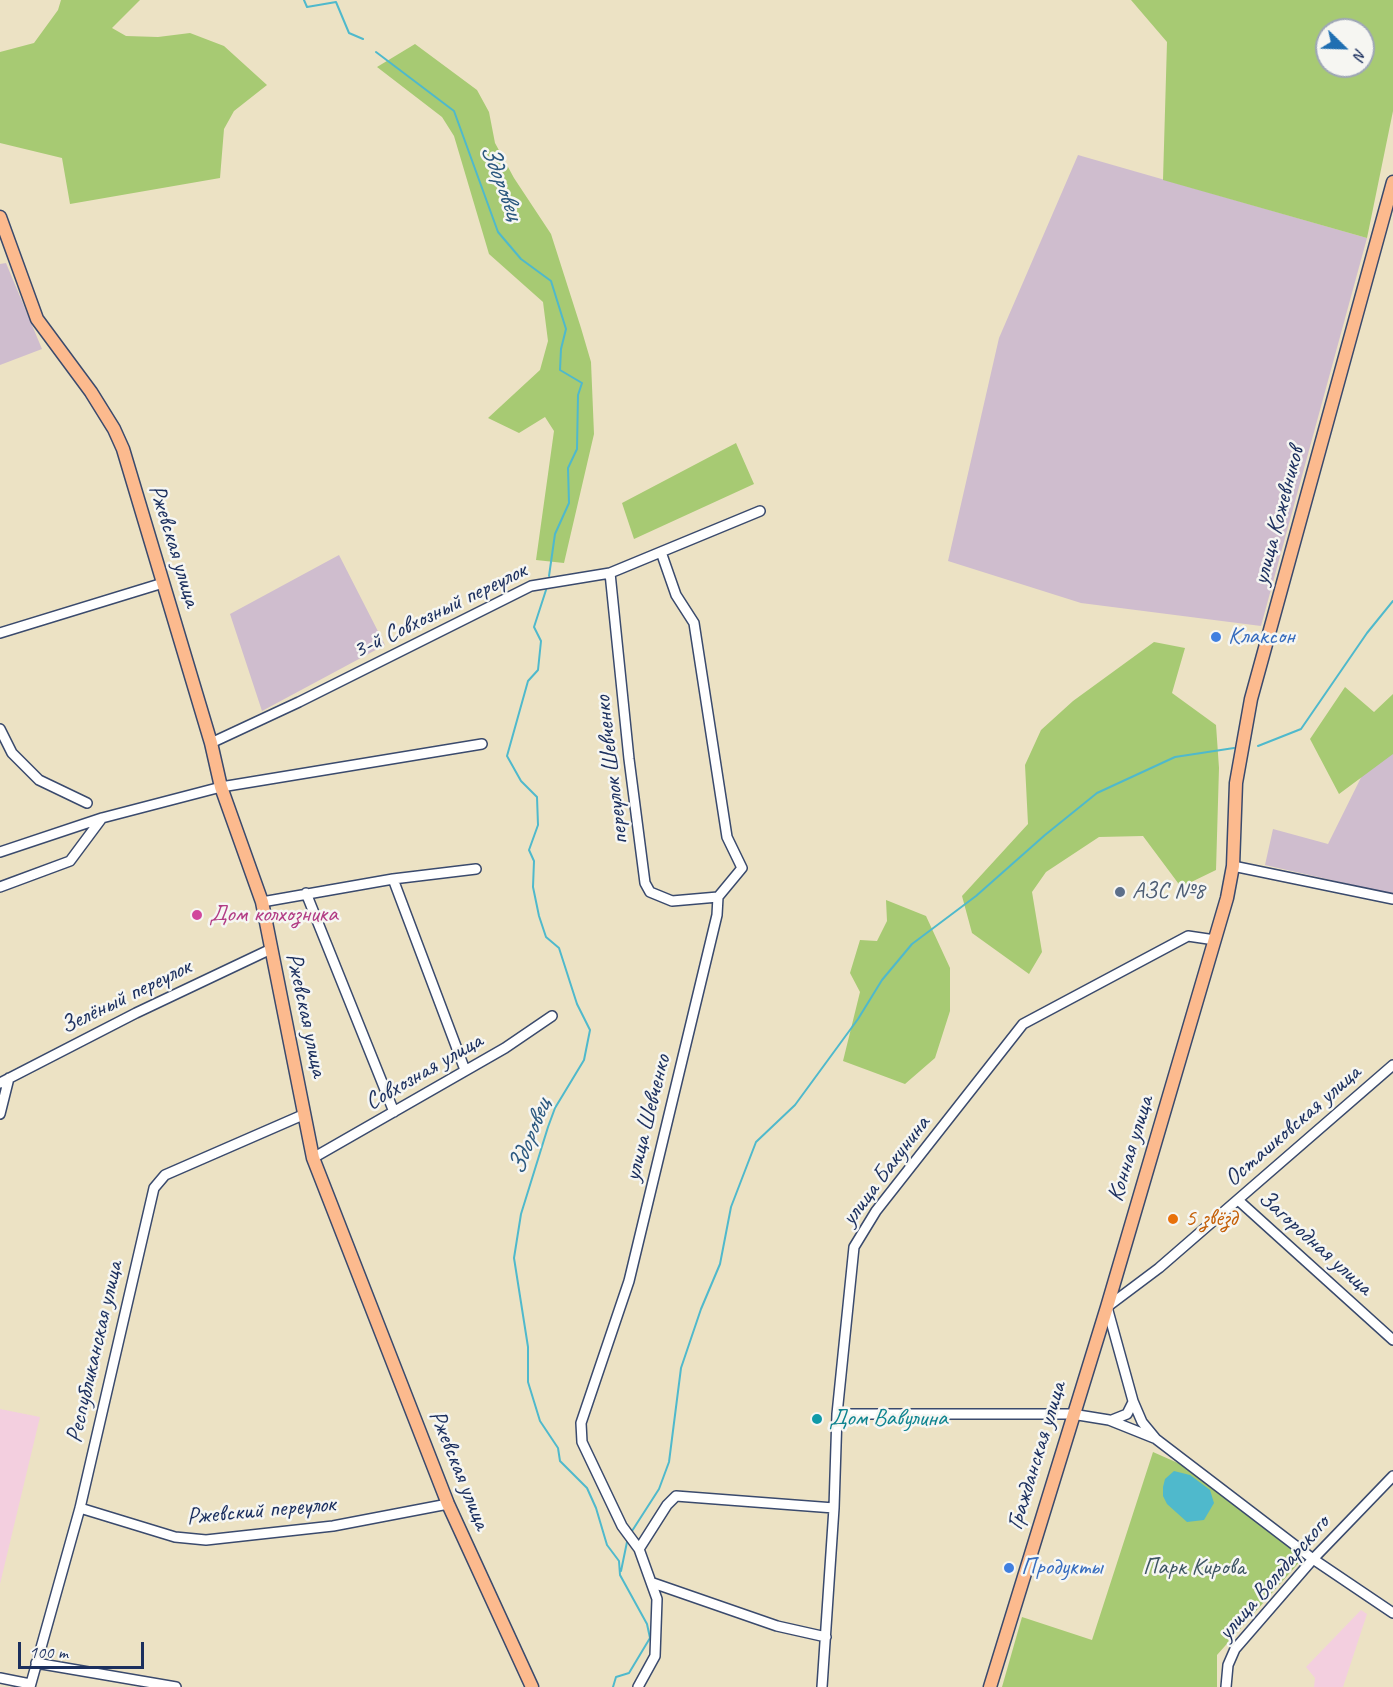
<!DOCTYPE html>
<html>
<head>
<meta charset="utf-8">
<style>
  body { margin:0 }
  #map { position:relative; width:1393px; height:1687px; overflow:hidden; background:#ece2c4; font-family:Caveat,sans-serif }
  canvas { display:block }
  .north { position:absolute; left:1315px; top:18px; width:60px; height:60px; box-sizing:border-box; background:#f6f6f2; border:2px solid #9ea6b7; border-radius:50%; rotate:113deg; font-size:16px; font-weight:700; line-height:24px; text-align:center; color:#1b2f5e }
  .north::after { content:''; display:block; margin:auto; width:21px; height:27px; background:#1f6fb2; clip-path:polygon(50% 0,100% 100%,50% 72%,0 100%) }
  .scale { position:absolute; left:18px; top:1642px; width:126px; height:27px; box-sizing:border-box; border:3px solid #1b2f5e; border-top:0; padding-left:8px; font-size:18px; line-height:21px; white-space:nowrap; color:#1b2f5e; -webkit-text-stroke:4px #f6f6f2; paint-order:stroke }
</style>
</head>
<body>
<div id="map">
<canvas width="1393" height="1687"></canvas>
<div class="north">N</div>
<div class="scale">100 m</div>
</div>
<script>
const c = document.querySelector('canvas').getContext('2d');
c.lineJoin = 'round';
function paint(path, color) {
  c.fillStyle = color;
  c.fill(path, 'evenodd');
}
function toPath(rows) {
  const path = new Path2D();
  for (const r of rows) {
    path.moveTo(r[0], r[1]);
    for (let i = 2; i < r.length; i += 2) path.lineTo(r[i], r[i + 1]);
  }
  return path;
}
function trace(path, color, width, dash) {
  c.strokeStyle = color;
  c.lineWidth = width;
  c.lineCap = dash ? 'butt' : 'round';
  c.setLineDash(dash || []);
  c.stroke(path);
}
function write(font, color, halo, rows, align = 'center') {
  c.font = font + ' Caveat,sans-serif';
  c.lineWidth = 5;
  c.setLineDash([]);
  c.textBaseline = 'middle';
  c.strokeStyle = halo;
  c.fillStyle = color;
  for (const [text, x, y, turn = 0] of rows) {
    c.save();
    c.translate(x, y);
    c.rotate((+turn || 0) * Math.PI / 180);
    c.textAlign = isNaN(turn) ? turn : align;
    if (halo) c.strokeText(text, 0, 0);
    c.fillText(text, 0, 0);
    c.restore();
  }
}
const built = toPath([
  [0,1409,40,1417,0,1584],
  [1361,1610,1367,1614,1343,1687,1314,1687,1315,1678,1306,1667]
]);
const industrial = toPath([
  [1078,155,1367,238,1261,626,1081,603,948,561,999,338],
  [6,263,42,349,0,365,0,264],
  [339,555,385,645,262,711,230,614],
  [1393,713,1393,894,1265,865,1273,829,1328,844]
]);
const green = toPath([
  [61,0,140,0,112,28,126,36,158,37,190,33,224,46,267,85,234,111,224,129,220,178,70,204,62,158,0,143,0,52,34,43,58,10],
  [1131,0,1393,0,1393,111,1367,238,1163,180,1167,42],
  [1327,30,1363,30,1363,66,1327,66],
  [415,44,477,90,489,112,495,143,514,178,551,234,581,328,591,362,594,434,564,563,536,560,554,431,545,417,519,433,488,418,540,370,548,341,543,302,489,254,454,136,442,117,377,67],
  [736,443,754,484,634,539,622,503],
  [1154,642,1185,648,1172,693,1216,725,1219,768,1216,870,1181,887,1143,836,1099,837,1046,872,1032,892,1042,952,1029,974,972,933,962,896,1028,824,1025,765,1041,730,1073,701],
  [1345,687,1374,712,1393,694,1393,754,1339,794,1310,739],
  [886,900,926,916,950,968,950,1011,935,1058,905,1084,843,1061,860,992,850,973,860,940,877,941,887,921],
  [1153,1452,1187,1467,1303,1558,1217,1655,1217,1687,1002,1687,1022,1617,1092,1640]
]);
const water = toPath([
  [1174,1471,1190,1475,1210,1490,1214,1503,1204,1520,1187,1522,1167,1504,1163,1496,1163,1487,1165,1479]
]);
const stream = toPath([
  [304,0,307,7,336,2,349,33,363,39],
  [376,52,454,111,498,232,521,259,551,281,566,329,561,349,560,370,582,383,578,395,577,449,568,468,569,503,555,534,549,576],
  [546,590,534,627,541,641,538,670,528,681,507,756,521,781,537,797,538,825,529,850,534,861,533,887,539,916,546,937,559,948,577,1004,590,1030,584,1060,555,1108,548,1127,521,1214,514,1258,528,1347,528,1382,540,1421,558,1448,560,1461,587,1488,596,1508,607,1545,619,1561,620,1575,647,1624,650,1638,629,1673,616,1677,613,1687],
  [1258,746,1301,729,1367,633,1393,601],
  [632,1531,659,1489,669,1462,681,1368,701,1309,720,1264,731,1207,756,1142,795,1105,858,1019,882,980,912,944,976,896,1045,835,1097,793,1175,757,1234,748],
  [621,1571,627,1542]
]);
const minor = toPath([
  [610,573,629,759,645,883,650,892,672,901,718,897],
  [0,633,163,583],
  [0,729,12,753,39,780,87,803],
  [211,743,299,702,531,586,610,573,760,511],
  [0,852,102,818,221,787,482,744],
  [1233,866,1393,899],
  [393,879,465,1070],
  [0,887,70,861,102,818],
  [306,893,394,1112],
  [262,902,393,879,476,869],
  [1393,1065,1159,1268,1107,1307,1133,1401,1142,1422,1156,1439,1313,1559,1393,1613],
  [0,1083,136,1013,271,949],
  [0,1114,9,1078],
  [313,1158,505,1048,552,1016],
  [1238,1200,1393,1340],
  [837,1414,1072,1414,1109,1420,1154,1438],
  [1112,1420,1127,1414,1133,1402],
  [80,1508,175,1537,206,1540,333,1526,448,1504],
  [639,1549,667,1505,676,1496,834,1508],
  [653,1583,777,1626,826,1637],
  [36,1663,176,1687],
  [0,1678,30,1684],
  [30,1687,80,1508,154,1188,165,1175,305,1114],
  [638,1687,655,1656,657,1599,639,1549,622,1526,582,1442,581,1423,629,1281,717,915,718,897,742,868,727,837,694,623,676,595,661,552],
  [822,1687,834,1508,837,1414,854,1247,876,1211,1023,1024,1188,936,1215,940],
  [1226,1687,1228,1665,1235,1649,1313,1559,1393,1476]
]);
const major = toPath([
  [0,217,37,319,91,392,114,429,123,449,211,743,221,787,262,902,313,1158,448,1504,532,1687],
  [990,1687,1107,1307,1227,898,1233,866,1236,783,1251,699,1393,182]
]);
const markers = [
  [1216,637,6,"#3f7fe0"],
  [1120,892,6,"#5c6f8a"],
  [197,915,6,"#d1479c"],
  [1173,1219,6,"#e8710a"],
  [817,1419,6,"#0f9aa8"],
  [1009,1568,6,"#3f7fe0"]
];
const streetNames = [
  ["улица Кожевников",1279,516,-75],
  ["Ржевская улица",174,546,73],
  ["3-й Совхозный переулок",440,611,-26],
  ["переулок Шевченко",612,770,-97],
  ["Зелёный переулок",126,997,-26],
  ["Ржевская улица",306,1015,78],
  ["Совхозная улица",424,1072,-30],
  ["улица Шевченко",648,1118,-76],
  ["Осташковская улица",1293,1126,-41],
  ["Конная улица",1131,1149,-73],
  ["улица Бакунина",886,1171,-53],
  ["Загородная улица",1315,1243,42],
  ["Республиканская улица",95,1352,-77],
  ["Гражданская улица",1037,1456,-73],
  ["Ржевская улица",459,1470,68],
  ["Ржевский переулок",261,1511,-5],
  ["улица Володарского",1274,1578,-49]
];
const shopNames = [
  ["Клаксон",1228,637],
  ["Продукты",1021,1568]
];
const serviceNames = [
  ["АЗС №8",1132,892]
];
const hotelNames = [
  ["Дом колхозника",209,915]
];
const foodNames = [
  ["5 звёзд",1185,1219]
];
const cultureNames = [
  ["Дом Вавулина",829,1419]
];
const parkNames = [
  ["Парк Кирова",1194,1568]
];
const waterNames = [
  ["Здоровец",501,182,69],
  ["Здоровец",530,1137,-69]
];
paint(built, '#f3cfdf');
paint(industrial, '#cfbdce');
paint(green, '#a7ca73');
paint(water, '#4fb9cc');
trace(stream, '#4fb9cc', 2);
trace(minor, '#3a4a6d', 12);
trace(major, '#3a4a6d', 15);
trace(minor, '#fff', 9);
trace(major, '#fcba8e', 12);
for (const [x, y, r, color] of markers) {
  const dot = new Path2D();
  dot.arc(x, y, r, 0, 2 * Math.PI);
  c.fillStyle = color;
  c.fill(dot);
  trace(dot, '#f6f6f2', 2);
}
write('24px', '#1b2f5e', '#f6f6f2', streetNames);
write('24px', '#366cbe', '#f6f6f2', shopNames, 'left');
write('24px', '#4e5e75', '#f6f6f2', serviceNames, 'left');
write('24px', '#b23c85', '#f6f6f2', hotelNames, 'left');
write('24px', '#c56008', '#f6f6f2', foodNames, 'left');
write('24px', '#0d838f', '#f6f6f2', cultureNames, 'left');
write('24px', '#3e5663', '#f6f6f2', parkNames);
write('italic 26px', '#2b587f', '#f6f6f2', waterNames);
</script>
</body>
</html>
